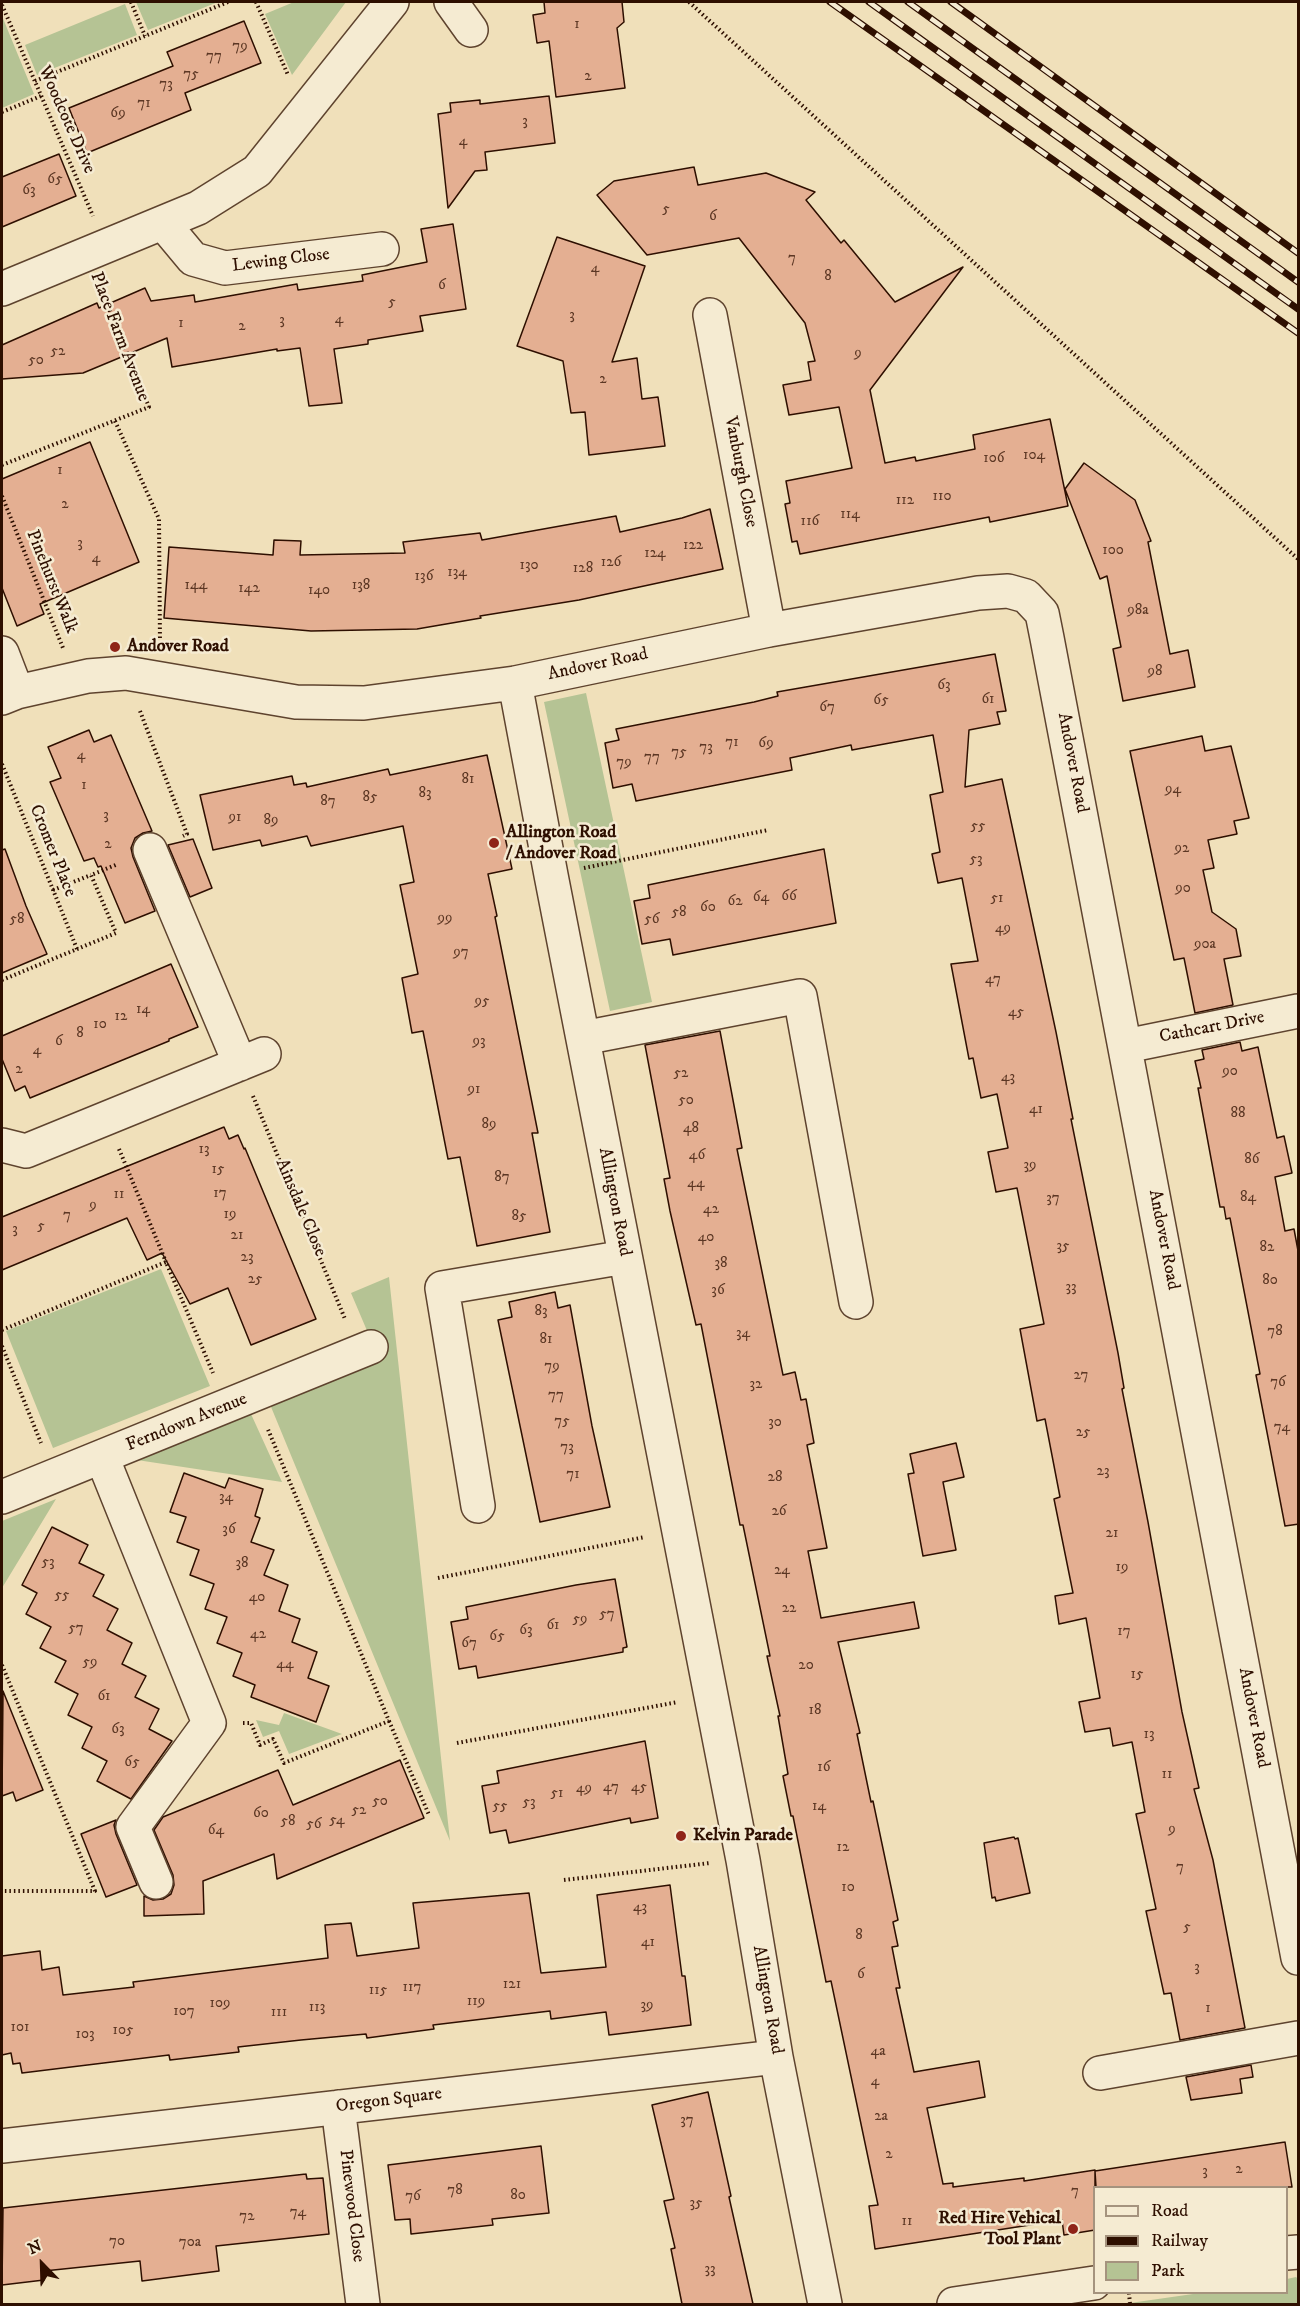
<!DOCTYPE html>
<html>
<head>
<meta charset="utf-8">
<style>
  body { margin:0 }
  #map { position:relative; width:1300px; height:2306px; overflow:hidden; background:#f0e0ba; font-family:"IM FELL DW Pica",serif }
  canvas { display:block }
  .frame { position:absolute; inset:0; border:3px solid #2e0f00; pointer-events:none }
  .legend { position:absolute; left:1093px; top:2186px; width:195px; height:108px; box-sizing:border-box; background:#f5ebd2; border:2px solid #a5937e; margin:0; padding:8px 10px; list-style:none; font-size:18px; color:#2e0f00 }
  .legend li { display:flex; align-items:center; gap:12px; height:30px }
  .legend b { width:30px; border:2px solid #a5937e }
  .north { position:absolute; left:12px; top:2234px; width:60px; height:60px; -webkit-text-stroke:4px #f5ebd2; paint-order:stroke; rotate:337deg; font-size:16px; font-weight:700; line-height:24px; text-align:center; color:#2e0f00 }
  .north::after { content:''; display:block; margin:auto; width:21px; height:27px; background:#2e0f00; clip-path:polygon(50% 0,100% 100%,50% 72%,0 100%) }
</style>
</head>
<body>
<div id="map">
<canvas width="1300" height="2306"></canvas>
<div class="frame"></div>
<ul class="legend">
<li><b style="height:8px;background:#f5ebd2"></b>Road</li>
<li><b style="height:8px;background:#2e0f00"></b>Railway</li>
<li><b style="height:16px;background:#b5c394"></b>Park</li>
</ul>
<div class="north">N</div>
</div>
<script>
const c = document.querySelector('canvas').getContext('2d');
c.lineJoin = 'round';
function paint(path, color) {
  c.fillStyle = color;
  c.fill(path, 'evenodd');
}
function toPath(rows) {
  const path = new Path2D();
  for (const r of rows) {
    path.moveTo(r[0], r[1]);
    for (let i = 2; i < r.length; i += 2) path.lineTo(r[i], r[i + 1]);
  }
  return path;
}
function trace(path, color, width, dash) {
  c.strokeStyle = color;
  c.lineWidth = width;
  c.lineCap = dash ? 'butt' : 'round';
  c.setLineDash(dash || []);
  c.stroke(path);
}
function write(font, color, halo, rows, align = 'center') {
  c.font = font + ' "IM FELL DW Pica",serif';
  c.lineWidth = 5;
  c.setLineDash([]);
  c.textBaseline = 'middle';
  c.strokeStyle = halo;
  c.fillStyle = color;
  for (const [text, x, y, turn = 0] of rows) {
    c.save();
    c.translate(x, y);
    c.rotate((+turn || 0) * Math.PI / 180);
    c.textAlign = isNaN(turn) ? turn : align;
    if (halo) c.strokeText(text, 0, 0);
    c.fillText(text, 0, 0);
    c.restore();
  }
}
const green = toPath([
  [136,2,218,2,148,30],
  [294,2,346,2,292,75,265,14],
  [125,4,137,35,37,75,25,45],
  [2,16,34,94,2,108],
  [586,693,652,1002,610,1011,544,702],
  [161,1269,210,1386,53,1448,6,1331],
  [389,1277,450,1841,269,1402,368,1333,351,1293],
  [251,1414,282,1482,137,1460],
  [56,1499,2,1588,2,1521],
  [284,1713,342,1734,289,1754,279,1731,263,1737,256,1720,279,1725],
  [1296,2277,1298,2279,1298,2304,1123,2304,1200,2293,1286,2292,1287,2279]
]);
const building = toPath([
  [544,2,622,2,624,22,617,28,625,88,556,97,549,41,537,43,533,15,545,13,544,2],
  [244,21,261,63,185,93,191,110,87,153,69,108,173,66,167,52,244,21],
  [549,96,555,143,485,152,487,170,475,171,448,208,438,114,451,112,450,103,480,100,480,104,549,96],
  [59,154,76,196,2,227,2,177,59,154],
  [694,167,698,185,766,173,815,192,806,200,841,243,844,240,895,302,963,267,870,390,885,463,915,457,916,461,975,449,973,435,1050,419,1068,506,990,522,989,517,800,554,797,541,792,542,785,504,790,503,786,481,852,468,839,407,789,415,783,385,811,380,808,362,815,361,805,323,739,238,647,255,597,195,614,181,694,167],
  [453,224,466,309,420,316,423,331,368,340,368,344,334,349,342,403,309,406,300,348,277,351,277,349,172,367,167,338,83,373,2,379,2,345,97,303,99,308,145,288,151,301,194,295,195,302,297,284,298,290,363,281,362,275,427,262,421,229,453,224],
  [557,237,645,266,612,362,637,358,642,399,658,397,665,446,589,455,585,412,571,413,563,361,517,346,557,237],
  [90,442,139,562,40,604,44,614,17,626,2,588,2,479,90,442],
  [1084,463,1135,500,1151,541,1148,542,1170,654,1188,650,1195,687,1123,701,1113,649,1121,647,1107,576,1100,579,1065,489,1084,463],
  [710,509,723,569,579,600,480,616,481,618,417,629,311,631,164,618,169,547,273,555,274,540,301,541,300,555,405,553,403,542,480,533,482,540,616,516,620,532,682,518,710,509],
  [995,654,1006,711,997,712,1000,724,969,730,965,787,1002,779,1056,1032,1073,1119,1071,1119,1118,1353,1124,1388,1122,1389,1148,1522,1182,1712,1199,1788,1194,1789,1213,1860,1245,2028,1180,2040,1171,1993,1164,1994,1146,1911,1156,1909,1136,1814,1145,1812,1132,1742,1113,1746,1110,1728,1085,1732,1079,1702,1100,1698,1086,1618,1059,1624,1055,1596,1073,1593,1054,1499,1060,1497,1045,1419,1037,1421,1020,1329,1044,1324,1017,1188,996,1192,988,1152,1008,1148,997,1094,981,1098,973,1058,969,1059,951,964,978,961,962,878,938,883,932,854,940,852,930,795,943,792,933,735,852,750,851,745,790,758,792,770,636,801,632,784,613,788,605,743,619,740,616,729,754,702,778,696,777,692,995,654],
  [89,730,94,742,111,735,152,831,143,833,135,838,131,848,133,857,155,911,125,923,101,866,98,867,94,858,84,861,50,782,61,778,48,747,89,730],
  [1202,736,1205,751,1231,746,1249,818,1234,821,1237,834,1208,840,1214,868,1203,870,1212,912,1236,929,1241,956,1224,959,1233,1005,1195,1013,1184,958,1174,960,1130,751,1202,736],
  [487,755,512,869,488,874,497,916,495,917,538,1133,532,1133,550,1232,477,1246,460,1157,448,1159,423,1031,412,1033,402,978,418,974,400,885,414,882,403,826,311,846,307,836,262,846,260,840,213,850,200,795,292,776,294,785,306,783,307,787,388,769,390,775,487,755],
  [193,839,212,888,190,897,168,845,193,839],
  [5,849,26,906,47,954,2,973,2,850,5,849],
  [824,849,836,923,673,955,670,939,642,944,634,901,650,898,648,885,824,849],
  [171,964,198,1027,169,1039,169,1041,30,1098,25,1086,15,1091,2,1059,2,1036,171,964],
  [720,1031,742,1148,737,1149,783,1375,795,1372,801,1400,806,1399,814,1443,807,1445,827,1548,808,1551,821,1618,914,1602,919,1628,838,1642,860,1733,857,1734,871,1802,873,1801,898,1920,893,1922,898,1946,892,1947,900,1988,896,1988,914,2072,979,2061,985,2097,927,2108,943,2184,953,2183,953,2187,1024,2178,1024,2181,1095,2170,1095,2230,1064,2235,1062,2220,875,2249,869,2206,878,2205,831,1981,826,1982,793,1816,791,1816,783,1776,788,1774,778,1716,780,1716,767,1656,770,1656,743,1525,740,1525,701,1324,696,1325,670,1211,664,1179,670,1178,645,1045,720,1031],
  [1240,1042,1242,1051,1258,1047,1277,1138,1284,1136,1292,1173,1275,1177,1285,1231,1294,1229,1299,1256,1299,1524,1285,1526,1256,1375,1260,1374,1230,1218,1226,1219,1224,1207,1220,1207,1198,1088,1201,1088,1195,1061,1204,1059,1202,1050,1240,1042],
  [224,1127,229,1139,238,1135,244,1149,245,1148,316,1319,251,1345,228,1288,190,1304,162,1253,147,1260,127,1218,2,1270,2,1217,224,1127],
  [555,1292,558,1308,570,1305,592,1426,610,1507,540,1522,498,1320,512,1317,509,1302,555,1292],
  [956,1443,964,1477,943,1482,956,1550,923,1556,908,1474,914,1473,910,1454,956,1443],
  [184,1473,225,1488,229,1478,263,1489,255,1516,260,1518,251,1542,274,1550,264,1575,288,1585,279,1611,300,1619,292,1642,317,1652,308,1678,329,1686,316,1722,251,1697,255,1685,233,1676,242,1653,217,1643,227,1617,205,1609,214,1584,190,1575,199,1550,177,1542,186,1517,170,1512,184,1473],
  [52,1527,88,1545,79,1563,104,1575,93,1596,118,1609,107,1630,132,1643,122,1664,146,1676,135,1697,159,1709,149,1729,172,1741,131,1799,97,1781,107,1761,82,1748,92,1727,68,1715,78,1694,55,1682,66,1661,40,1648,51,1627,26,1614,37,1593,22,1585,52,1527],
  [615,1579,627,1647,623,1648,623,1652,478,1678,476,1666,459,1669,451,1622,468,1619,466,1607,576,1585,615,1579],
  [3,1691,43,1790,16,1801,13,1792,2,1796,3,1691],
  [645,1741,658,1818,631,1823,630,1818,509,1843,506,1830,490,1833,482,1786,499,1783,497,1771,645,1741],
  [400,1760,424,1818,277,1879,274,1854,203,1881,204,1914,144,1916,144,1896,153,1900,163,1899,171,1894,174,1885,173,1875,154,1830,163,1817,278,1770,293,1805,400,1760],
  [116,1820,114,1825,116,1834,137,1885,106,1897,81,1834,116,1820],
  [1014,1837,1015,1839,1018,1838,1030,1893,996,1901,995,1897,992,1898,984,1843,1014,1837],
  [670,1885,682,1976,685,1976,691,2025,609,2035,606,2012,551,2019,550,2011,433,2025,434,2029,367,2038,366,2034,301,2040,238,2047,239,2052,170,2060,169,2055,22,2073,20,2063,13,2064,11,2053,2,2055,2,1956,40,1951,42,1970,59,1967,63,1995,134,1987,133,1982,328,1958,325,1925,351,1923,357,1956,419,1948,413,1903,529,1893,541,1973,606,1967,597,1895,670,1885],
  [1251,2065,1253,2077,1240,2079,1242,2093,1191,2100,1186,2077,1251,2065],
  [708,2092,731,2196,729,2197,753,2304,682,2304,671,2249,675,2248,664,2201,674,2199,652,2105,708,2092],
  [1285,2142,1292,2187,1096,2187,1095,2171,1285,2142],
  [541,2146,549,2213,492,2219,493,2225,411,2234,410,2219,395,2220,388,2165,541,2146],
  [306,2174,307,2179,323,2178,329,2234,216,2246,219,2271,142,2281,140,2261,44,2271,44,2280,2,2285,3,2208,306,2174]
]);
const path = toPath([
  [131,2,145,36],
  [256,2,288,75],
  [689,2,1298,559],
  [2,5,93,216],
  [35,81,228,2],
  [2,112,41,96],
  [115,421,159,519,160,645],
  [2,465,149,407,99,285],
  [2,496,63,648],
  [140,711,187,834,183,836],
  [2,764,77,949],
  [584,868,768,830],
  [53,890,91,875],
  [2,980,116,933,91,875,118,864],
  [253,1096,345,1319],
  [119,1149,166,1262],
  [2,1330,166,1262,213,1373],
  [2,1346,41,1443],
  [438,1578,645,1537],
  [2,1665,95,1891,2,1891],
  [389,1721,429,1815],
  [243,1723,251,1723,260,1745,273,1739,284,1763,389,1721,267,1427],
  [457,1743,678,1702],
  [564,1880,710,1863],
  [1129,2293,1130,2304]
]);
const minor = toPath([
  [451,2,471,30],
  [163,223,193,259,225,268,382,249],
  [2,289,198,208,257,171,392,2],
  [710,315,769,630],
  [2,653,17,692],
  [515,683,551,875,743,1860,776,2057,825,2304],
  [2,698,17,692,88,676,126,673,296,702,364,703,515,683,769,630,978,593,1008,591,1026,596,1042,613,1047,638,1298,1958],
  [150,850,240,1064],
  [583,1038,800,996,856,1302],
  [1126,1046,1298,1011],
  [2,1145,26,1151,264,1054],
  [102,1457,209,1723,133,1827,156,1882],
  [2,1497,371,1347],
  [478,1506,442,1288,625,1257],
  [1100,2073,1298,2038],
  [338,2107,363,2304],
  [2,2146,776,2057],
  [1286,2253,1298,2252],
  [954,2304,1094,2283]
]);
const rail = toPath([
  [830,2,1298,333],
  [869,2,1298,309],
  [908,2,1298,282],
  [951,2,1298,253]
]);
const markers = [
  [115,647,6,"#8f2418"],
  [494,843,6,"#8f2418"],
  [681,1836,6,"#8f2418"],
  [1073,2229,6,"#8f2418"]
];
const numberNames = [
  ["1",577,25],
  ["79",240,47],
  ["77",214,57],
  ["75",191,75],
  ["2",588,77],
  ["73",166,85],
  ["71",144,104],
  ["69",118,114],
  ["3",525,122],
  ["4",463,142],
  ["65",55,180],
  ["63",29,191],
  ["5",666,210],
  ["6",713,217],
  ["7",792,259],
  ["4",595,269],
  ["8",828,277],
  ["6",442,286],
  ["5",392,303],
  ["3",572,316],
  ["4",339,320],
  ["3",282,321],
  ["1",181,324],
  ["2",242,327],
  ["52",58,352],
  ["9",858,354],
  ["50",36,361],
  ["2",603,380],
  ["104",1034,456],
  ["106",994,459],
  ["1",60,471],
  ["110",942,497],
  ["112",905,501],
  ["2",65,505],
  ["114",850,515],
  ["116",810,522],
  ["3",80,544],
  ["122",693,546],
  ["100",1113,551],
  ["124",655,554],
  ["4",96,559],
  ["126",611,563],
  ["130",529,566],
  ["128",583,569],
  ["134",457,573],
  ["136",424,577],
  ["144",196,586],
  ["138",361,586],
  ["142",249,589],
  ["140",319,591],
  ["98a",1138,611],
  ["98",1155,672],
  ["63",944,686],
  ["61",988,700],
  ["65",881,701],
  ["67",827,708],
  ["71",732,743],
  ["69",766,744],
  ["73",706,748],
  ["75",679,753],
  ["4",81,756],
  ["77",652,758],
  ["79",624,763],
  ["81",468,780],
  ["1",84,786],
  ["94",1173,790],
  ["83",425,794],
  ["85",370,798],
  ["87",328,802],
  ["3",106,816],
  ["91",235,818],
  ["89",271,821],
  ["55",978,827],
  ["2",108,845],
  ["92",1182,849],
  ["53",976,860],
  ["90",1183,889],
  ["66",789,897],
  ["64",761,898],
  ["51",997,899],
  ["62",735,902],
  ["60",708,908],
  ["58",679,913],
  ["99",445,919],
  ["58",17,920],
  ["56",652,920],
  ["49",1003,929],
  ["90a",1205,945],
  ["97",461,953],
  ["47",993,980],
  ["95",482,1002],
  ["14",143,1010],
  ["45",1016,1013],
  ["12",121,1017],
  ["10",100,1025],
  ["8",80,1034],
  ["6",59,1042],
  ["93",479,1042],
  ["4",37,1051],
  ["2",19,1070],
  ["90",1230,1072],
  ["52",681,1074],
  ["43",1008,1078],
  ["91",474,1090],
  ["50",686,1101],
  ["41",1036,1110],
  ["88",1238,1114],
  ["89",489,1125],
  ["48",691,1129],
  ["13",204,1150],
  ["46",697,1156],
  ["86",1252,1160],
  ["39",1030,1166],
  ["15",218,1170],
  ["87",502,1178],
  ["44",696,1184],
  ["17",220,1194],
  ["11",119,1195],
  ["84",1248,1198],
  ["37",1053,1199],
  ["9",93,1206],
  ["42",711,1210],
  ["19",230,1215],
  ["7",67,1216],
  ["85",519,1217],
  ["5",41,1227],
  ["3",15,1230],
  ["21",237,1236],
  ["40",706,1238],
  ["35",1063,1247],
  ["82",1267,1248],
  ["23",247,1258],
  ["38",721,1264],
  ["25",255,1280],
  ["80",1270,1281],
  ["33",1071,1288],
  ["36",718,1291],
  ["83",541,1312],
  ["78",1275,1332],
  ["34",743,1334],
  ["81",546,1340],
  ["79",552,1367],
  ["27",1081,1376],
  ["76",1278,1383],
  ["32",756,1385],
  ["77",556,1396],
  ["75",562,1422],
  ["30",775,1423],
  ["74",1282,1428],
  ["25",1083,1433],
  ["73",567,1448],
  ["23",1103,1472],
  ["71",573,1475],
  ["28",775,1478],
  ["34",226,1498],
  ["26",779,1512],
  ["36",229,1530],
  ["21",1112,1534],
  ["53",48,1563],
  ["38",242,1564],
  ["19",1122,1568],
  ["24",782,1571],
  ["55",62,1596],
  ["40",257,1598],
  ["22",789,1609],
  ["57",607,1615],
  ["59",580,1620],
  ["61",553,1626],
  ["57",76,1629],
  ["63",526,1631],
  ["17",1124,1632],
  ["42",258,1635],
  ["65",497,1637],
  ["67",469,1644],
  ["59",90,1663],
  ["44",285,1665],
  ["20",806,1666],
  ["15",1137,1675],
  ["61",104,1697],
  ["18",815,1711],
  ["63",118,1730],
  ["13",1149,1735],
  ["65",132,1763],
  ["16",824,1768],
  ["11",1167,1775],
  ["47",611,1788],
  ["45",639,1788],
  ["49",584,1789],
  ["51",557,1794],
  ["50",380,1802],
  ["53",529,1803],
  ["55",500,1807],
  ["14",819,1807],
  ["52",359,1811],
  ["60",261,1814],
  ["54",337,1821],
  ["58",288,1822],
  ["56",314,1825],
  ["9",1172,1830],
  ["64",216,1831],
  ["12",843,1848],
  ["7",1180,1868],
  ["10",848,1888],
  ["43",640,1908],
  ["5",1187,1928],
  ["8",859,1936],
  ["41",648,1943],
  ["3",1197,1968],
  ["6",861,1975],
  ["121",512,1985],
  ["117",412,1988],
  ["115",378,1991],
  ["119",476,2002],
  ["109",220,2004],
  ["39",647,2006],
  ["113",317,2008],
  ["1",1208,2009],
  ["107",184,2012],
  ["111",279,2013],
  ["101",20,2028],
  ["105",123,2031],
  ["103",85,2035],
  ["4a",878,2052],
  ["4",875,2082],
  ["2a",881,2117],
  ["37",687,2121],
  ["2",889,2155],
  ["2",1239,2170],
  ["3",1205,2172],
  ["78",455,2191],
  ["7",1075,2192],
  ["80",518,2196],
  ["76",413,2197],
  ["35",696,2204],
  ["74",298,2213],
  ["72",247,2217],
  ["11",907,2222],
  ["70",117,2242],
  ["70a",190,2243],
  ["33",710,2270]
];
const streetNames = [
  ["Woodcote Drive",66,120,66],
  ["Lewing Close",281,261,-7],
  ["Place Farm Avenue",119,337,69],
  ["Vanburgh Close",740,472,79],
  ["Pinehurst Walk",51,582,68],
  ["Andover Road",598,665,-12],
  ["Andover Road",1072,763,79],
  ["Cromer Place",52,851,68],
  ["Cathcart Drive",1212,1028,-11],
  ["Allington Road",614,1202,79],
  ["Ainsdale Close",300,1208,67],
  ["Andover Road",1163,1240,79],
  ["Ferndown Avenue",187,1423,-22],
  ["Andover Road",1253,1718,79],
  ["Allington Road",767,2000,80],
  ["Oregon Square",389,2101,-7],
  ["Pinewood Close",351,2206,83]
];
const poiNames = [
  ["Andover Road",127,647],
  ["Allington Road",506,833],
  ["/ Andover Road",506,854],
  ["Kelvin Parade",693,1836],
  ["Red Hire Vehical",1061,2219,"right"],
  ["Tool Plant",1061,2240,"right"]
];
paint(green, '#b5c394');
paint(building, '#e4af92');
trace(building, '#2e0f00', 1.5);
trace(minor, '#5e432e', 36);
trace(path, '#2e0f00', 4, [1.5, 3]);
trace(minor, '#f5ebd2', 33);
trace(rail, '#2e0f00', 7);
trace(rail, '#f5ebd2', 4.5, [14]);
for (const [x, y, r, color] of markers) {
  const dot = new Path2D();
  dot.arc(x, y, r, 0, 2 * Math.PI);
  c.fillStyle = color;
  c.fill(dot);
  trace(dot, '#f5ebd2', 2);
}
write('15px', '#5c3724', null, numberNames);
write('18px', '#2e0f00', '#f5ebd2', streetNames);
write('bold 18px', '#2e0f00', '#f5ebd2', poiNames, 'left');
</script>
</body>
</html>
